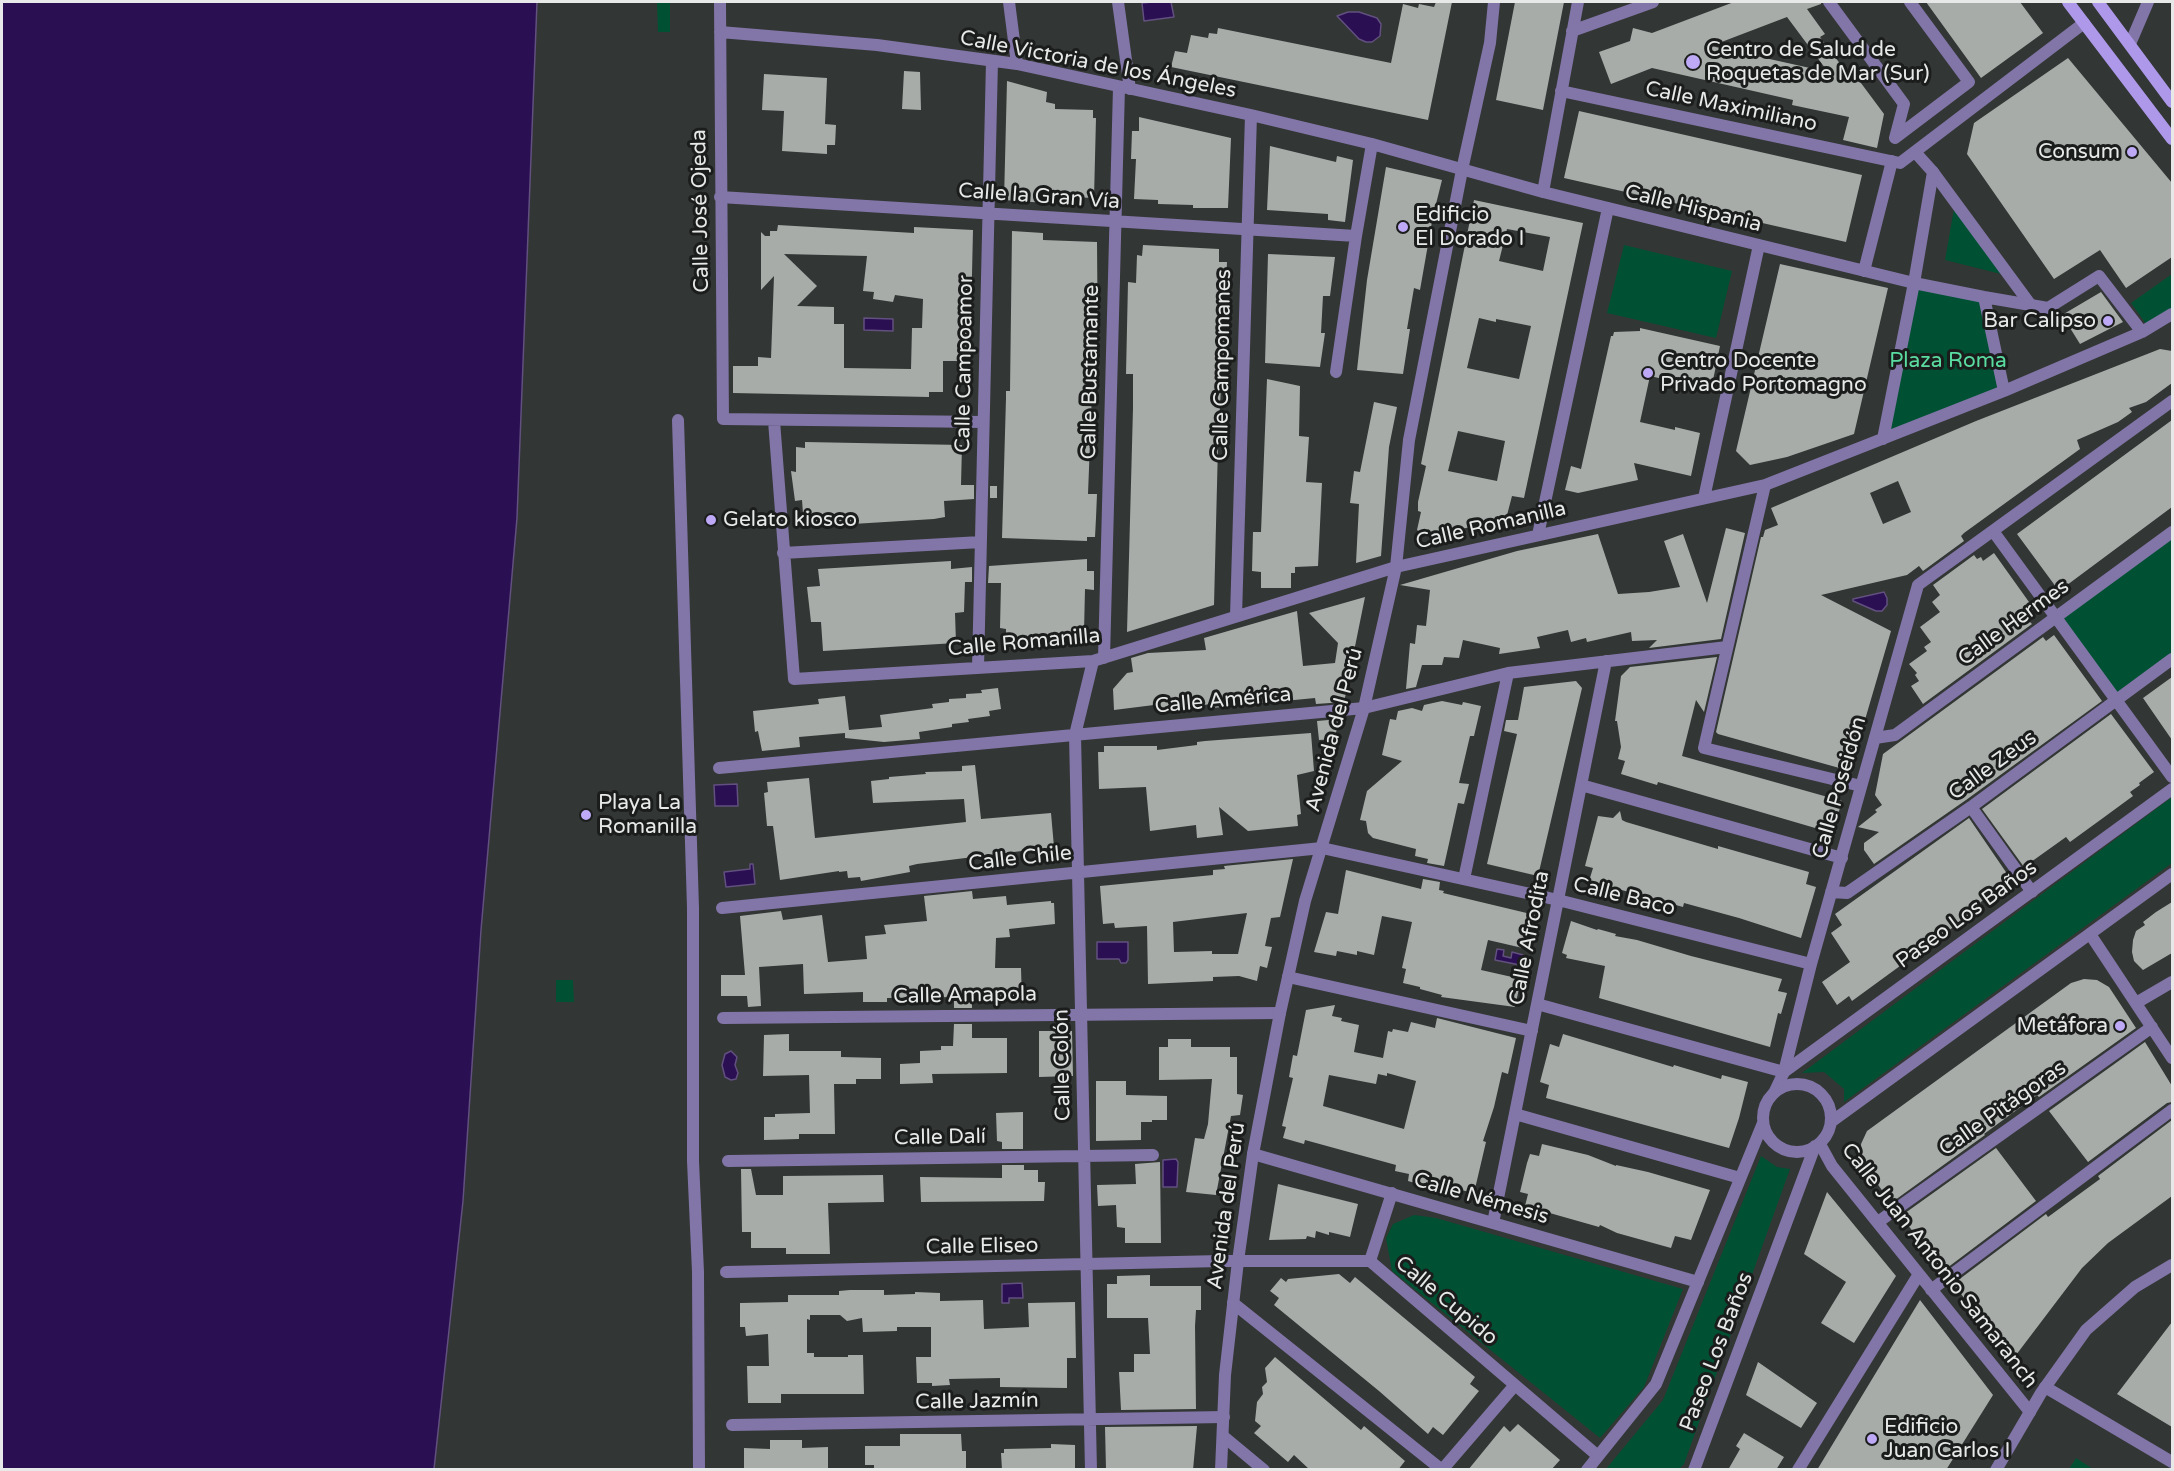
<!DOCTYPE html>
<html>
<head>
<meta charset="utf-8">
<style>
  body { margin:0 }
  #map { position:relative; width:2174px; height:1471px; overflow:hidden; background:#323634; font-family:"Varela Round",sans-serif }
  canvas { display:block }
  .frame { position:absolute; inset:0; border:3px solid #e6e9e7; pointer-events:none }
</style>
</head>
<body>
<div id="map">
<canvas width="2174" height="1471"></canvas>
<div class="frame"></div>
</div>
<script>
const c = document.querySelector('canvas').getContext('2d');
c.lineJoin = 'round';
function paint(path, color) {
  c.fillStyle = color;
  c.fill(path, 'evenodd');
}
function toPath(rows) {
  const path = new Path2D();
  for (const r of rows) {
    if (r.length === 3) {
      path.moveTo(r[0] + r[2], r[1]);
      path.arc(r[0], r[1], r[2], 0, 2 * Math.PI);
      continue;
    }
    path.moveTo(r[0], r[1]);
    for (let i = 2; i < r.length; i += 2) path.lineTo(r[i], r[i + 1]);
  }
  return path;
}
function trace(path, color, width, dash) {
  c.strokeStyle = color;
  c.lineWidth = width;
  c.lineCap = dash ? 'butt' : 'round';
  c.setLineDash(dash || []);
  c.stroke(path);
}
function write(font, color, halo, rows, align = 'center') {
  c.font = font + ' "Varela Round",sans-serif';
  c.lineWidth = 6;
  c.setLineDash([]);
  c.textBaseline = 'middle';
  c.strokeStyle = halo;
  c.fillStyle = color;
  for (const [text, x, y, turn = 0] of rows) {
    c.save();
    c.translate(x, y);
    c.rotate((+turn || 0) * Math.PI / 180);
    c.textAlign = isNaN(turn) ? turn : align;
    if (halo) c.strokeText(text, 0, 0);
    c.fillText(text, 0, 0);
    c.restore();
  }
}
const green = toPath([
  [657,2,670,2,670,32,658,32],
  [1955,203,2009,276,1945,260],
  [1624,245,1732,271,1716,338,1607,313],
  [2172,274,2172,310,2146,324,2131,303],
  [1914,283,1984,297,2004,391,1883,439],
  [2172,532,2172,659,2116,700,2056,617],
  [2172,797,2172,863,1844,1102,1844,1089,1824,1072,1802,1073],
  [556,980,573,980,574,1002,556,1002],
  [1761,1156,1777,1167,1790,1169,1684,1464,1679,1469,1606,1469,1663,1400],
  [1414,1215,1436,1218,1683,1289,1644,1387,1600,1438,1392,1271,1386,1238,1393,1224],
  [2076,1458,2093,1469,2069,1469]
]);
const water = toPath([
  [2,2,537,2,517,518,481,930,463,1201,434,1469,2,1469,2,2],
  [1152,2,1171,2,1174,17,1144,21,1142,3,1152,2],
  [1348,12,1359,12,1377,18,1381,24,1380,36,1372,42,1366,42,1359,39,1337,16,1348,12],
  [864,318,893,319,893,331,864,330,864,318],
  [1884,592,1887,598,1887,605,1882,611,1876,611,1853,601,1853,599,1884,592],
  [737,784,738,806,715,806,714,785,737,784],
  [750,864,753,864,755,884,726,887,724,872,750,869,750,864],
  [1097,942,1128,942,1128,960,1126,963,1121,963,1119,959,1097,959,1097,942],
  [1497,949,1504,950,1503,956,1511,958,1512,952,1523,955,1520,965,1495,960,1497,949],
  [731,1051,737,1057,735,1065,738,1073,736,1079,731,1080,725,1077,722,1065,725,1054,731,1051],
  [1176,1159,1178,1162,1177,1187,1163,1187,1163,1160,1176,1159],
  [1022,1283,1023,1298,1009,1298,1009,1303,1002,1303,1002,1284,1022,1283]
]);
const building = toPath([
  [1436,2,1452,2,1428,120,1171,67,1175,51,1187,53,1191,35,1208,38,1209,33,1217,34,1218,28,1391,63,1403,4,1418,8,1419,4,1434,7],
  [1515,2,1564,2,1543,110,1496,100],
  [1734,2,1821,2,1821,4,1807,9,1825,34,1820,37,1850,77,1858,79,1884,114,1877,148,1843,140,1849,117,1792,105,1793,100,1652,68,1611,84,1599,52,1630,41,1633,28,1652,33],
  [1787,17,1828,72,1711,46],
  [1926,2,2020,2,2043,33,1981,78],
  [2068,58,2172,183,2172,257,2126,288,2100,250,2054,279,1967,154,1974,123],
  [904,71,920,72,921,110,902,109],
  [764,74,827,78,825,124,836,125,835,145,827,145,827,154,782,151,784,111,762,110],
  [1007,81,1047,92,1046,102,1055,104,1055,109,1093,110,1093,118,1096,118,1094,198,1046,196,1046,203,1004,200],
  [1579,111,1862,175,1846,242,1564,178],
  [1139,117,1231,138,1228,208,1193,208,1193,205,1158,204,1158,200,1134,199,1136,159,1131,159,1132,131,1139,131],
  [1270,146,1336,162,1337,156,1353,160,1345,222,1328,220,1328,214,1267,210],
  [1386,167,1442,180,1433,216,1420,290,1414,288,1407,329,1410,329,1403,374,1357,370,1367,280],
  [1474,200,1583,223,1524,498,1512,496,1506,519,1426,537,1417,530,1421,512,1418,511,1418,502,1426,466,1421,464],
  [1507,229,1550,237,1543,271,1499,261],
  [1479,318,1496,322,1496,319,1531,326,1519,379,1467,368],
  [1458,431,1505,441,1497,481,1448,471],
  [778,225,914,233,914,227,973,230,970,361,943,361,943,392,929,392,929,397,733,393,733,366,758,366,758,357,771,358,774,276,761,290,761,232,765,236,770,236,770,231,777,231],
  [784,254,867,256,863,291,874,292,873,299,893,302,895,295,923,299,922,328,912,328,911,369,844,368,844,324,834,324,834,307,797,306,817,286],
  [1012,231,1043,233,1043,240,1097,242,1098,366,1093,366,1088,494,1097,494,1096,518,1095,537,1087,537,1087,541,1002,538,1006,398,1006,391,1010,391],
  [1143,245,1219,249,1219,262,1227,262,1226,284,1228,284,1225,367,1222,367,1218,445,1214,605,1127,632,1133,408,1133,374,1126,374,1128,282,1136,283,1137,255,1142,256],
  [1268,254,1335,257,1330,296,1323,296,1321,333,1325,333,1320,367,1265,363],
  [1780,264,1888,288,1854,434,1787,457,1750,465,1736,451],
  [2101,292,2123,322,2080,344,2062,315],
  [1640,328,1720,346,1711,390,1650,376,1640,422,1675,430,1675,427,1700,433,1691,476,1634,463,1638,480,1578,493,1565,490,1571,466,1581,469,1611,336,1613,336,1614,332,1640,331],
  [2160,349,2172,351,2172,383,2146,402,2129,408,2132,412,2118,422,2077,440,2080,449,1964,533,1961,536,1964,541,1923,571,1919,566,1907,575,1821,595,1891,631,1850,771,1718,734,1716,732,1761,537,1763,537,1765,530,1778,525,1771,508,1976,421],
  [1898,481,1911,512,1883,524,1870,493],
  [1267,379,1300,386,1299,436,1309,437,1306,482,1322,483,1318,566,1295,567,1295,573,1291,573,1291,588,1261,588,1261,572,1252,571,1253,532,1261,532],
  [1374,402,1397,407,1389,447,1381,556,1356,563,1359,504,1350,503,1354,471,1360,472],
  [2172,420,2172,507,2059,591,2017,534],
  [805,442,962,445,961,485,974,485,974,499,944,501,945,517,934,519,804,527,802,500,795,501,791,471,796,472,796,447,805,448],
  [990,486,997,486,997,498,990,498],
  [1726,528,1745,533,1721,639,1649,648,1657,640,1632,641,1631,632,1587,642,1586,638,1571,642,1568,630,1537,637,1540,648,1499,654,1500,648,1463,640,1459,658,1444,657,1442,665,1422,665,1416,687,1406,689,1410,643,1415,644,1417,625,1426,626,1430,590,1400,585,1517,551,1598,534,1618,594,1649,592,1680,587,1664,541,1683,534,1707,603],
  [1994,553,2034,609,2024,616,2032,624,1923,704,1911,686,1919,681,1915,675,1917,673,1909,664,1927,651,1924,647,1931,642,1920,627,1940,612,1932,602,1940,595,1933,585,1974,555,1977,559,1981,557,1983,561],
  [1087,559,1087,571,1094,571,1094,590,1085,589,1084,632,1078,632,1078,643,1006,642,1006,629,1000,628,1001,583,988,583,989,566],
  [951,561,951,569,972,567,972,582,965,582,964,612,955,613,956,643,823,651,821,622,811,622,807,587,820,586,818,569],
  [1365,597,1346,691,1341,692,1346,693,1344,702,1316,704,1315,698,1212,708,1212,704,1155,710,1154,705,1114,710,1113,689,1127,673,1133,672,1131,658,1148,653,1206,650,1204,638,1297,611,1303,666,1335,663,1338,643,1309,613],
  [2054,635,2102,701,1966,800,1874,864,1864,850,1864,843,1879,832,1858,827,1877,812,1875,810,1882,805,1875,795,1883,754,2043,637,2046,641],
  [1717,657,1704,712,1696,700,1682,756,1842,801,1836,821,1826,818,1822,830,1658,782,1657,785,1621,774,1625,761,1618,759,1621,747,1617,721,1615,721,1621,676,1630,667],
  [2172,677,2172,740,2143,698],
  [1576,681,1582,688,1538,876,1487,864,1517,734,1504,731,1506,720,1518,720,1524,687],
  [998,688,1001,709,989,711,990,716,968,719,969,722,952,724,952,727,919,732,920,739,884,742,845,738,845,733,799,737,800,747,762,751,758,731,755,732,753,711,819,704,818,699,845,696,849,730,882,727,880,715,933,708,932,704,949,702,949,699,966,698,966,694,982,693,981,690],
  [1442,701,1462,705,1463,702,1481,706,1474,736,1470,736,1459,783,1469,784,1464,804,1458,803,1444,866,1427,863,1428,859,1415,856,1416,849,1373,838,1368,833,1366,821,1360,820,1367,791,1402,761,1382,755,1390,719,1396,720,1398,711,1412,708,1422,711,1424,705],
  [2111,714,2154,772,2139,783,2140,785,2130,792,2133,796,2103,818,2070,842,2066,837,2024,867,1982,809],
  [1340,719,1334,739,1319,740,1317,721],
  [1311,733,1314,771,1297,775,1301,814,1297,815,1298,826,1248,831,1219,807,1223,835,1197,838,1196,825,1150,831,1146,787,1099,789,1098,752,1104,752,1104,746,1157,746,1157,750,1197,745,1197,742,1205,741],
  [975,765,981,819,1051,813,1054,847,917,864,909,866,910,872,872,879,861,881,860,877,848,878,847,871,839,872,839,871,780,880,773,826,767,826,764,793,768,792,767,782,809,778,815,838,966,822,964,799,873,803,871,781,889,779,889,777,926,774,925,772,962,771,962,766],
  [1620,811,1622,820,1626,822,1718,849,1718,846,1809,872,1806,884,1816,887,1801,938,1739,918,1684,903,1683,907,1589,881,1593,868,1585,866,1598,816,1613,818],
  [1969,818,2010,878,1976,906,1978,909,1852,1001,1849,996,1837,1005,1822,982,1850,962,1831,933,1842,925,1835,914],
  [1293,859,1280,917,1271,918,1265,946,1272,947,1267,968,1260,966,1257,981,1239,976,1213,977,1213,981,1148,984,1147,926,1115,928,1114,923,1103,924,1100,886,1213,875,1213,870,1225,869,1224,866],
  [1247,913,1238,954,1212,954,1212,951,1174,952,1173,922],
  [1346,870,1421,889,1423,879,1440,882,1439,890,1444,891,1443,893,1535,915,1527,949,1488,940,1481,970,1521,979,1515,1007,1441,997,1442,995,1420,989,1420,987,1403,983,1406,969,1402,968,1412,922,1382,916,1374,955,1357,951,1357,955,1337,951,1336,956,1314,952,1326,912,1338,914],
  [972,891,973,899,1006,896,1007,905,1051,901,1051,903,1054,903,1055,924,1009,929,1010,937,996,938,995,968,1021,968,1022,1001,972,1001,972,1008,954,1008,954,997,887,998,887,1002,863,1002,863,992,804,994,803,964,759,967,761,1006,748,1007,747,996,721,996,721,975,745,975,740,916,781,911,783,920,822,915,828,962,867,959,865,936,886,934,884,925,927,921,924,896],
  [2172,902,2172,953,2143,970,2134,961,2132,952,2133,940,2136,931,2145,925,2143,922,2156,912],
  [1571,921,1597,930,1598,929,1616,934,1615,936,1637,940,1691,956,1782,979,1778,991,1787,993,1781,1014,1778,1013,1770,1047,1599,998,1605,966,1566,958,1567,955,1562,953],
  [2084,979,2097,980,2109,987,2136,1028,2039,1097,2037,1095,1984,1134,1985,1135,1891,1203,1862,1162,1861,1144,1867,1131,2071,983],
  [1335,1005,1332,1016,1342,1018,1341,1021,1359,1025,1354,1052,1383,1058,1388,1031,1392,1032,1393,1029,1408,1032,1411,1022,1435,1028,1437,1018,1516,1038,1508,1074,1502,1072,1494,1107,1483,1141,1486,1142,1474,1193,1426,1182,1425,1186,1408,1181,1409,1174,1395,1171,1396,1165,1316,1143,1305,1140,1304,1144,1283,1138,1286,1127,1282,1126,1293,1078,1289,1077,1293,1055,1297,1056,1306,1010],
  [1387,1073,1416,1081,1404,1129,1323,1106,1329,1075,1376,1084,1378,1074,1387,1076],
  [954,1024,972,1024,972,1038,1007,1038,1007,1073,932,1074,933,1083,900,1084,900,1064,920,1063,920,1051,941,1050,941,1046,953,1046],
  [1039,1031,1072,1031,1073,1076,1039,1077],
  [789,1034,789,1051,841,1051,841,1057,881,1058,881,1079,856,1079,856,1084,834,1084,835,1134,799,1134,799,1139,764,1140,764,1117,775,1117,775,1114,810,1113,809,1075,763,1076,764,1035],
  [1563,1034,1673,1067,1674,1065,1721,1079,1722,1075,1748,1082,1739,1118,1729,1148,1546,1098,1549,1085,1540,1082,1550,1044,1559,1047],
  [1168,1039,1191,1039,1191,1047,1230,1047,1230,1057,1237,1057,1237,1094,1243,1095,1240,1115,1231,1116,1216,1195,1186,1192,1195,1138,1204,1139,1208,1124,1212,1079,1159,1080,1159,1047,1168,1047],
  [2145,1042,2172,1086,2172,1102,2167,1103,2088,1162,2049,1111],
  [1096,1081,1126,1081,1126,1095,1167,1096,1167,1120,1152,1120,1152,1122,1141,1122,1141,1140,1096,1141],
  [1023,1112,1023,1149,1002,1149,1002,1142,997,1141,996,1113],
  [2172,1120,2172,1196,2108,1243,2082,1268,2013,1359,1953,1284,2046,1214,2048,1217,2100,1179,2098,1176],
  [1542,1144,1588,1155,1616,1166,1616,1165,1648,1172,1710,1190,1691,1240,1675,1236,1671,1248,1617,1233,1600,1225,1599,1227,1525,1206,1528,1194,1520,1192,1527,1163,1530,1154,1539,1156],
  [1996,1148,2036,1201,1943,1271,1901,1216],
  [1160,1162,1161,1243,1125,1243,1125,1228,1117,1227,1116,1205,1098,1206,1097,1185,1136,1184,1135,1164],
  [1002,1165,1024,1165,1024,1170,1038,1170,1038,1182,1045,1182,1044,1201,921,1202,920,1177,1002,1178],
  [741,1169,751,1169,756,1195,783,1195,783,1176,883,1175,884,1202,828,1203,830,1254,786,1254,786,1248,751,1248,751,1232,742,1232],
  [1278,1184,1358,1204,1350,1237,1329,1232,1329,1235,1316,1231,1315,1238,1307,1236,1306,1239,1269,1240],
  [1827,1192,1896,1276,1854,1343,1821,1323,1846,1282,1804,1254],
  [1339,1274,1350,1283,1355,1277,1475,1377,1470,1384,1479,1391,1443,1435,1433,1427,1428,1434,1379,1391,1274,1305,1279,1298,1270,1291,1281,1278,1286,1282,1288,1279],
  [1150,1275,1150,1286,1201,1286,1201,1310,1196,1310,1195,1326,1196,1409,1121,1410,1119,1372,1134,1372,1134,1354,1150,1354,1148,1318,1107,1318,1107,1284,1117,1284,1117,1276],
  [850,1290,884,1290,884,1295,915,1294,915,1292,940,1293,940,1301,983,1300,984,1329,1029,1327,1028,1303,1075,1302,1076,1358,1067,1358,1067,1388,1000,1387,1000,1378,949,1379,950,1385,932,1386,932,1383,917,1383,916,1357,931,1357,931,1327,897,1327,897,1331,863,1332,862,1318,847,1321,840,1315,810,1315,810,1320,807,1319,807,1353,814,1353,814,1357,848,1357,848,1355,863,1355,864,1394,781,1394,781,1403,748,1403,747,1366,769,1366,768,1334,746,1336,745,1327,740,1327,740,1303,788,1302,788,1295,839,1295,839,1291],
  [1920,1300,1993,1395,1946,1470,1817,1470],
  [2172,1322,2172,1427,2117,1394],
  [1275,1357,1361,1430,1364,1426,1405,1461,1398,1470,1310,1470,1294,1455,1288,1462,1254,1433,1261,1426,1255,1421,1257,1402,1263,1394,1262,1387,1267,1382,1265,1368],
  [1758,1362,1817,1403,1801,1428,1746,1395],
  [1518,1424,1560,1460,1551,1470,1468,1470,1504,1426,1510,1432],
  [1197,1426,1193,1470,1106,1470,1105,1427],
  [1744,1433,1784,1457,1776,1470,1728,1470,1740,1449,1736,1446],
  [900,1434,961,1434,962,1451,966,1451,966,1470,874,1470,874,1465,865,1465,865,1446,900,1446],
  [770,1440,802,1440,802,1448,828,1447,828,1470,744,1470,744,1448,770,1449],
  [1051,1444,1075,1445,1075,1470,1002,1470,1001,1453,1004,1453,1004,1449,1051,1448]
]);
const pedestrian = toPath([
  [1829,2,1904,104,1895,138,1969,82,1910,2],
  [1933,172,2030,304],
  [678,420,693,908,693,1161,698,1272,699,1470]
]);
const minor = toPath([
  [720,2,723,419,983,422],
  [1009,2,1017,64],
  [1118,2,1130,89],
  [1572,31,1653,2],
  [720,32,877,45,1017,64,1251,115,1372,144,1543,192,1914,283,1984,297,2048,308,2099,276,2142,332],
  [2130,44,2148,2],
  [1561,91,1900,163,2084,23],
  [1543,192,1578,2],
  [720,197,1356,236],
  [1864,271,1892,161],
  [1984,297,2004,391],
  [1336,372,1356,236,1372,144],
  [774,421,794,679,1093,661,1396,567,1765,485,2004,391,2142,332,2172,314],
  [1883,439,1914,283,1933,172,1915,152],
  [1765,485,1704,748,1861,786],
  [1704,498,1759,245],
  [1993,531,2172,777],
  [1538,535,1608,208],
  [783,553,981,542],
  [1236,616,1251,115],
  [1104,658,1119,87],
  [978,668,992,61],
  [1875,738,1895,735,2172,532],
  [719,768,1364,708,1508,673,1727,647],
  [1581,785,1842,858],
  [1971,807,2032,892],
  [1464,879,1508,673],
  [1831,892,1847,893,1971,807,2172,659],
  [722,908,1322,848,1558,900,1811,964],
  [2090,934,2172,1058],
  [1288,977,1532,1031],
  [2136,1003,2172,982],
  [1537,1004,1784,1072],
  [723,1018,1280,1013],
  [1775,1091,1784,1072,1811,964,1918,585,2172,401],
  [1515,1114,1740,1178],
  [1820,1144,1832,1166,2030,1412],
  [1253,1154,1698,1282],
  [728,1161,1153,1155],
  [1878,1222,2152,1027],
  [1493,1223,1606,661],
  [1370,1261,1392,1193],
  [726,1272,1221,1261,1370,1261,1598,1456],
  [1931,1290,2172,1110],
  [1233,1303,1442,1470],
  [2045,1387,2172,1462],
  [732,1425,1224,1417],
  [1223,1436,1264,1470],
  [1091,1470,1075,735,1093,661],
  [1442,1470,1515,1385],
  [1798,1470,1919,1274]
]);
const tertiary = toPath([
  [1784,1072,2172,789],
  [1797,1118,34],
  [1831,1122,2172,874],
  [1221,1470,1225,1375,1238,1261,1253,1154,1280,1013,1305,901,1364,708,1396,567,1409,440,1462,170,1490,43,1494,2],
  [1587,1470,1656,1384,1763,1123],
  [1694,1470,1815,1146],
  [1996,1470,2041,1393,2086,1330,2135,1287,2172,1265]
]);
const secondary = toPath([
  [2068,2,2172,139],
  [2098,2,2172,102]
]);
const markers = [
  [1693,62,8,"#bda9f5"],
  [2132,152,6,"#bda9f5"],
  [1403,227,6,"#bda9f5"],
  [2108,321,6,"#bda9f5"],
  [1648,373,6,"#bda9f5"],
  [711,520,6,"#bda9f5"],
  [586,815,6,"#bda9f5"],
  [2120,1026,6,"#bda9f5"],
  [1872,1439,6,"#bda9f5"]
];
const poiNames = [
  ["Centro de Salud de",1706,50],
  ["Roquetas de Mar (Sur)",1706,74],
  ["Consum",2120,152,"right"],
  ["Edificio",1415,215],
  ["El Dorado I",1415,239],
  ["Bar Calipso",2096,321,"right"],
  ["Centro Docente",1660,361],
  ["Privado Portomagno",1660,385],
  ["Gelato kiosco",723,520],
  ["Playa La",598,803],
  ["Romanilla",598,827],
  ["Metáfora",2108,1026,"right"],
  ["Edificio",1884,1427],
  ["Juan Carlos I",1884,1451]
];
const streetNames = [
  ["Calle Victoria de los Ángeles",1098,65,11],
  ["Calle Maximiliano",1731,107,12],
  ["Calle la Gran Vía",1039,197,4],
  ["Calle Hispania",1693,209,14],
  ["Calle José Ojeda",701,211,-91],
  ["Calle Campoamor",965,364,-89],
  ["Calle Campomanes",1223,365,-89],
  ["Calle Bustamante",1091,372,-89],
  ["Calle Romanilla",1491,526,-13],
  ["Calle Hermes",2014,623,-36],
  ["Calle Romanilla",1024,643,-5],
  ["Calle América",1223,701,-5],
  ["Avenida del Perú",1335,730,-75],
  ["Calle Zeus",1993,766,-36],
  ["Calle Poseidón",1840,788,-74],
  ["Calle Chile",1020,859,-6],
  ["Calle Baco",1624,897,14],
  ["Paseo Los Baños",1967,915,-36],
  ["Calle Afrodita",1530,938,-79],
  ["Calle Amapola",965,996,-1],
  ["Calle Colón",1063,1065,-91],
  ["Calle Pitágoras",2003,1109,-35],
  ["Calle Dalí",940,1138,-1],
  ["Calle Némesis",1481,1199,16],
  ["Avenida del Perú",1227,1206,-82],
  ["Calle Eliseo",982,1247,-1],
  ["Calle Juan Antonio Samaranch",1939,1266,52],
  ["Calle Cupido",1446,1301,40],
  ["Paseo Los Baños",1717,1352,-69],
  ["Calle Jazmín",977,1402,-1]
];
const parkNames = [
  ["Plaza Roma",1948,361]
];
paint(green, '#005133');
paint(water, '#2a0f53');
trace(water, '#62507f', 1.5);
paint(building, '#a7aca9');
trace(pedestrian, '#8275a8', 12);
trace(minor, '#8275a8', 12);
trace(tertiary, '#8275a8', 12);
trace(secondary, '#ad98ea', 12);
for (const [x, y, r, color] of markers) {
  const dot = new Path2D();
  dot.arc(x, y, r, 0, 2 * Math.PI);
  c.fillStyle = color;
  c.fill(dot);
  trace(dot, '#1b1d1c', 2);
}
write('21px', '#e6e9e7', '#1b1d1c', poiNames, 'left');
write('21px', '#e6e9e7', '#1b1d1c', streetNames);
write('21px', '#5adca1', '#1b1d1c', parkNames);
</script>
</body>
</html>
